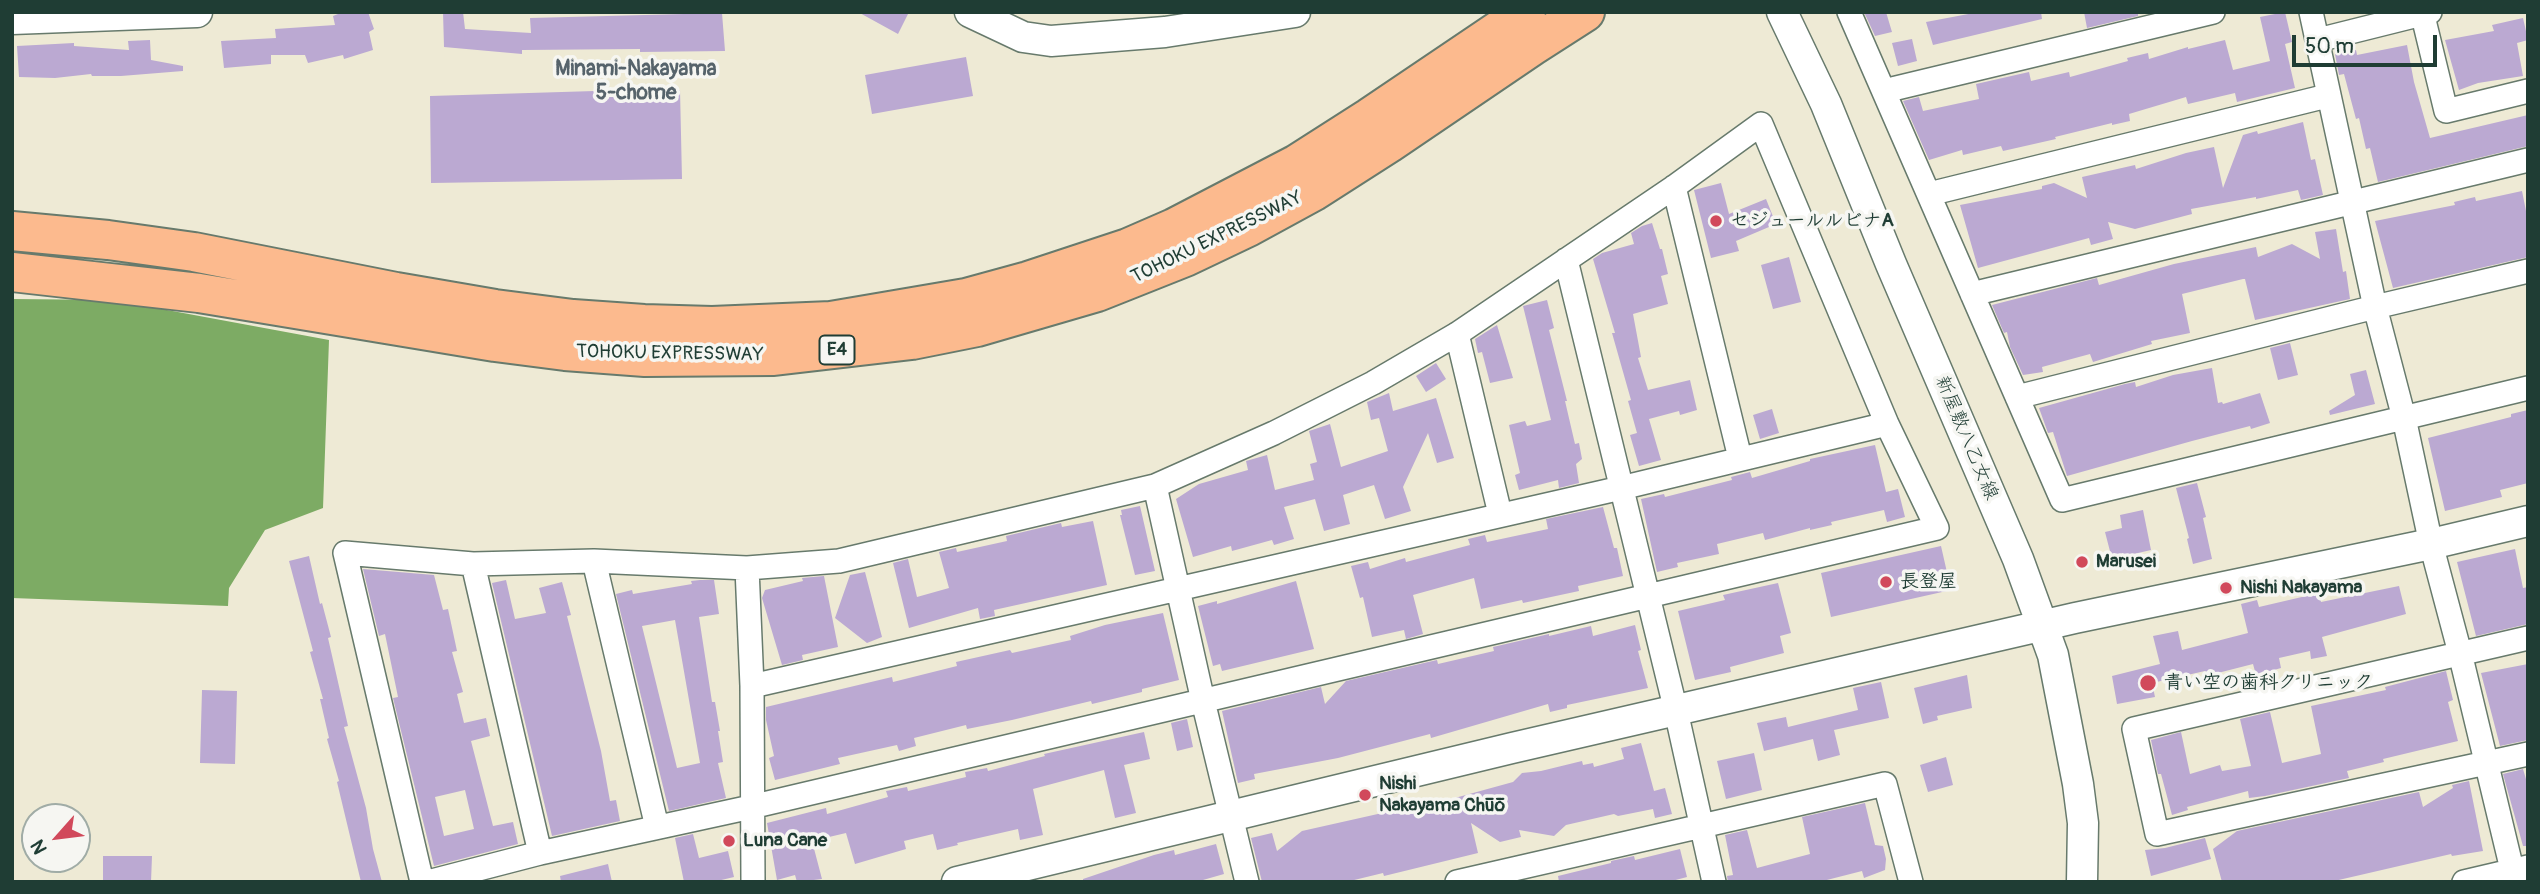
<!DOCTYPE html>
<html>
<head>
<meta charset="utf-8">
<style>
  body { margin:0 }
  #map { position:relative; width:2540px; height:894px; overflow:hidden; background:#eeead5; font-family:Pangolin,sans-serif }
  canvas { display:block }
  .frame { position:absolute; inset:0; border:14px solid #1f3d34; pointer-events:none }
  .north { position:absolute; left:21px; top:803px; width:70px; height:70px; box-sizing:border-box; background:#f6f6f2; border:2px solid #a0aca6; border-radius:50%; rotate:242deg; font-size:19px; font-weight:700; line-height:28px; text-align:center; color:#1f3d34 }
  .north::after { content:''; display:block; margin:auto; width:24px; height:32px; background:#d1495b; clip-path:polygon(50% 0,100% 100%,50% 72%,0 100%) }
  .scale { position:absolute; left:2292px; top:35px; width:145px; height:32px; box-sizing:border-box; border:4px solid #1f3d34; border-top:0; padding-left:9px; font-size:21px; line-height:24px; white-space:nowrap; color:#1f3d34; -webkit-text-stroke:5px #f6f6f2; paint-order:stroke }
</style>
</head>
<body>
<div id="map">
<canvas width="2540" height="894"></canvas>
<div class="frame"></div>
<div class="north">N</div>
<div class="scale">50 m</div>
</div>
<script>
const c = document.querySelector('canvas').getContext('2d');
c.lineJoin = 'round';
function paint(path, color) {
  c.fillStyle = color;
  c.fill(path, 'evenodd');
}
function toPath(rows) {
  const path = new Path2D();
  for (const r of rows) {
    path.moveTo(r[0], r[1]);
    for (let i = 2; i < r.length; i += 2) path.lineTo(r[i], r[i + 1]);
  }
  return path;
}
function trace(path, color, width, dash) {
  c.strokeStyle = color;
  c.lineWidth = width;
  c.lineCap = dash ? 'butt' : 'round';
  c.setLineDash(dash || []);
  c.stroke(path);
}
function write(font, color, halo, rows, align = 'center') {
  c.font = font + ' Pangolin,"Klee One",sans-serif';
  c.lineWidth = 7;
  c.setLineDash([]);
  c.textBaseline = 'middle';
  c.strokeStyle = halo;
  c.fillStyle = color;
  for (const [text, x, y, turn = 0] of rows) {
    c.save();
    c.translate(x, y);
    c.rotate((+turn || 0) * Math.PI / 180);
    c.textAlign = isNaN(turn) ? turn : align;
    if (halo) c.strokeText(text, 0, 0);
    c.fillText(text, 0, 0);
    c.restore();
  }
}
const forest = toPath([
  [12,299,113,300,329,340,323,508,265,530,229,588,228,606,12,598]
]);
const building = toPath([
  [343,12,368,12,374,29,369,32,373,50,344,59,343,55,308,63,305,55,271,55,271,64,224,68,221,41,276,38,275,29,335,25,333,16],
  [443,12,463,12,465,29,531,33,530,18,722,13,725,51,640,52,640,49,522,50,522,54,444,47],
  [858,12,909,12,898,34],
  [1864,12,1886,12,1892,32,1875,36],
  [1979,12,2041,12,2042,19,1933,45,1926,22],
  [2084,12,2138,12,2138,16,2087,28],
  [2285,12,2292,42,2285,44,2295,88,2237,102,2235,93,2188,104,2186,97,2129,114,2130,121,2112,125,2112,123,2055,137,2056,139,2003,151,2001,146,1963,155,1962,150,1929,160,1903,101,1919,97,1923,111,1979,99,1976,84,2029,72,2031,81,2069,72,2070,77,2128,61,2127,58,2148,53,2149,59,2188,47,2188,49,2225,40,2233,70,2270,61,2260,17],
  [2523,18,2528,40,2517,43,2523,76,2478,83,2459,90,2445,40,2494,31,2492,25],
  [1912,39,1917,61,1898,66,1892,43],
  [150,40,151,60,183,66,183,71,121,76,92,76,91,74,55,78,19,77,17,46,74,43,74,46,129,50,128,41],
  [2407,45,2414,82,2430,138,2528,115,2528,146,2378,182,2370,148,2366,149,2359,118,2356,119,2344,74,2339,75,2335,54,2356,50,2357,55],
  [966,57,973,96,872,114,865,75],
  [628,90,680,90,682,179,431,183,430,96],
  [2303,122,2311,160,2315,159,2323,195,2301,200,2298,190,2256,199,2256,197,2191,209,2192,214,2135,229,2108,222,2113,239,2091,245,2089,238,1978,268,1960,205,2042,189,2042,186,2054,183,2087,198,2082,177,2135,165,2136,169,2186,153,2214,147,2223,188,2243,135,2257,131,2258,134],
  [1721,183,1729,214,1766,199,1776,224,1736,241,1739,251,1711,258,1694,190],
  [2522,191,2528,221,2528,257,2393,288,2375,221,2455,205,2454,202,2475,197,2476,201],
  [1652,223,1660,249,1662,249,1668,274,1661,276,1668,304,1633,314,1641,357,1638,358,1648,390,1690,380,1697,410,1680,415,1679,411,1649,419,1661,460,1639,466,1630,435,1637,433,1628,401,1631,400,1612,333,1615,333,1593,259,1602,253,1634,244,1631,233,1642,226],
  [2336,229,2343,272,2346,271,2350,299,2255,320,2245,279,2243,279,2182,294,2190,333,2151,341,2152,344,2093,362,2090,354,2042,367,2043,372,2023,375,2010,347,2007,332,2004,333,1992,305,2097,278,2099,285,2174,264,2256,247,2258,257,2292,244,2320,259,2315,232],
  [1789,257,1801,302,1773,309,1761,265],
  [1547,300,1554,328,1549,330,1567,401,1565,401,1575,444,1579,443,1582,459,1576,464,1579,483,1559,488,1558,480,1519,490,1515,475,1520,473,1509,425,1525,421,1527,426,1551,420,1523,306],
  [1497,325,1513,378,1490,383,1482,352,1478,353,1475,339],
  [2290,343,2298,375,2278,380,2270,348],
  [1436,363,1446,379,1426,392,1416,376],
  [2212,368,2218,403,2222,402,2223,404,2260,393,2270,423,2251,429,2250,426,2192,441,2067,476,2053,432,2048,433,2039,408,2125,384,2135,382,2136,387,2173,375],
  [2366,370,2375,404,2330,415,2329,411,2355,395,2350,374],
  [1389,393,1393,411,1436,398,1454,458,1437,463,1428,433,1403,487,1411,511,1385,519,1374,485,1343,495,1350,524,1324,531,1315,499,1284,507,1294,539,1274,545,1272,540,1232,551,1231,546,1193,557,1176,499,1199,484,1248,470,1246,461,1267,455,1275,490,1314,480,1310,464,1317,462,1309,431,1330,424,1341,467,1388,451,1379,418,1371,420,1367,402],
  [1772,409,1779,433,1760,439,1753,415],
  [2528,410,2528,483,2500,490,2502,497,2445,511,2428,438,2511,417,2511,414],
  [1875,445,1886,492,1898,489,1905,517,1887,522,1884,510,1831,522,1832,525,1810,530,1810,528,1765,540,1763,533,1717,544,1719,554,1677,563,1678,567,1657,572,1641,499,1664,494,1665,497,1732,480,1731,477,1750,472,1752,478,1810,461,1810,459],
  [2197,483,2206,517,2203,518,2212,559,2193,564,2187,539,2189,538,2176,488],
  [1140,506,1155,571,1135,575,1120,515,1122,515,1121,510],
  [1603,507,1614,548,1617,548,1623,576,1578,586,1579,591,1523,603,1522,600,1481,609,1474,578,1413,595,1423,634,1406,639,1404,630,1372,637,1363,597,1360,598,1351,566,1368,562,1370,569,1405,558,1406,562,1470,545,1468,539,1485,535,1487,542,1548,529,1546,519],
  [2143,510,2151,550,2112,559,2105,532,2122,528,2120,515],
  [1093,521,1107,585,994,610,995,616,980,619,978,608,909,628,893,563,908,559,917,597,949,588,939,552,956,548,957,552,1007,541,1006,536,1061,523,1062,527],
  [1941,546,1951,590,1831,617,1821,573],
  [2515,549,2523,588,2528,587,2528,624,2476,636,2457,562],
  [309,556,320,604,322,603,331,637,328,638,348,726,344,727,366,808,373,849,382,882,361,882,337,782,339,781,327,739,329,738,320,699,323,699,310,652,313,651,289,561],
  [363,569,434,575,443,610,448,609,457,651,452,652,463,692,457,694,464,723,486,718,490,736,471,741,493,826,513,822,518,844,434,866,393,698,398,697,385,634,379,636],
  [465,790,474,829,444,836,435,797],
  [865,572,882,637,867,643,835,618,850,575],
  [824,576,838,647,802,655,803,660,782,665,762,598,765,590,803,581,802,578],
  [506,580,515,619,546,613,539,588,562,582,571,615,567,616,601,751,610,801,616,800,620,821,552,836,492,583],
  [700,580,714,580,719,614,699,617,712,702,715,702,720,731,718,731,723,762,718,763,726,798,669,811,616,594,632,590,633,594,692,584,691,581],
  [675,620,700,763,677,768,642,626],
  [1296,581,1314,649,1222,671,1220,664,1213,666,1198,606,1217,601,1217,604],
  [1778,583,1791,633,1780,636,1784,653,1730,667,1731,672,1695,680,1678,611,1725,600,1723,595],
  [2399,586,2406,614,2322,637,2327,656,2311,659,2310,651,2279,658,2281,668,2256,675,2253,664,2206,676,2205,671,2152,683,2155,697,2117,704,2112,676,2160,664,2153,636,2178,631,2182,650,2248,633,2241,604,2257,600,2259,607,2319,593,2321,602],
  [1163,613,1179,680,1142,689,1142,692,1092,704,1091,701,1012,720,967,729,966,725,914,738,916,746,899,751,897,745,838,758,840,764,775,780,769,758,774,756,766,720,766,707,892,677,893,682,957,666,956,662,1010,650,1012,653,1071,640,1070,636,1105,625],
  [1635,625,1641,650,1638,651,1648,688,1567,705,1567,708,1550,712,1548,704,1431,738,1430,734,1338,758,1254,774,1255,779,1238,783,1222,711,1321,687,1325,704,1346,681,1437,660,1438,664,1494,651,1493,647,1549,634,1549,636,1591,626,1593,636],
  [2528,664,2528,740,2500,746,2481,673],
  [2446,671,2453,700,2448,702,2458,741,2383,759,2384,762,2347,771,2349,778,2265,796,2249,798,2248,791,2187,807,2188,810,2172,815,2161,774,2158,774,2151,740,2181,732,2190,774,2220,765,2222,771,2251,766,2240,719,2270,712,2282,763,2321,754,2311,706,2386,690,2385,687],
  [1967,675,1972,708,1937,716,1938,720,1923,724,1914,688],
  [1881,682,1889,718,1834,730,1840,755,1818,761,1813,739,1764,751,1757,723,1786,717,1788,727,1858,710,1853,688],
  [202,690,237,691,235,764,200,763],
  [1187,719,1193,747,1177,751,1171,723],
  [1144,732,1150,759,1124,765,1136,813,1115,818,1104,770,1033,789,1043,835,1020,840,1018,829,957,843,958,845,937,850,933,834,904,841,906,849,855,864,846,833,812,841,822,879,797,882,795,875,777,880,767,823,826,808,827,814,888,797,886,791,907,787,908,791,966,777,965,772,987,768,988,771,1045,756,1044,754],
  [1641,743,1654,791,1665,788,1672,814,1655,818,1653,809,1618,816,1614,814,1566,825,1554,836,1519,830,1521,837,1500,842,1471,823,1478,853,1384,876,1383,873,1346,882,1262,882,1251,838,1272,833,1277,851,1302,831,1409,807,1409,804,1431,799,1433,804,1513,782,1522,773,1541,771,1582,761,1583,765,1593,763,1594,767,1624,759,1621,748],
  [1754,753,1762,790,1726,799,1717,761],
  [1946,757,1953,785,1928,792,1920,765],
  [2523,769,2528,786,2528,846,2523,846,2503,774],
  [2469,781,2483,851,2452,856,2451,854,2330,882,2222,882,2213,849,2237,831,2419,792,2423,807,2453,788,2452,785],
  [1865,803,1875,845,1883,846,1886,859,1885,870,1864,878,1862,871,1819,882,1728,882,1727,876,1733,875,1725,835,1747,830,1757,868,1810,854,1802,817],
  [693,834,699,858,728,851,734,877,713,882,684,882,675,838],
  [2205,838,2211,859,2151,876,2145,850,2165,848],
  [1216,844,1224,874,1196,882,1083,882,1083,879,1154,855,1174,850,1175,855],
  [1680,849,1687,877,1668,882,1559,882,1558,876,1611,863,1611,861,1634,856,1635,860],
  [103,856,152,856,151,882,103,882],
  [608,864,612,882,561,882,560,876]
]);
const minor = toPath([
  [1849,12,2062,500,2528,388],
  [2311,12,2375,307,2404,418,2431,544,2460,653,2515,882],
  [2422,12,2446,111,2528,91],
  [2318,40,2430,12],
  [1884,91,2213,12],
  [1674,187,1740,458],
  [1929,194,2327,96],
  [1566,260,1676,711,1714,882],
  [1972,294,2528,160],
  [1457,334,1500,514],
  [2017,397,2375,307,2528,271],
  [1155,486,1203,701,1247,882],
  [594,561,657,827],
  [473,564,540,853],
  [747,568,752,686,753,882],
  [2528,638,2134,729,2157,834,2528,754],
  [752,686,1621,488,1887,424],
  [422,882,345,553,473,564,594,561,747,568,839,561,1155,486,1274,433,1373,383,1457,334,1674,187,1761,124,1887,424,1937,528,751,807,540,853,428,882],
  [1457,882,1885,784,1911,882],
  [2464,882,2528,867]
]);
const tertiary = toPath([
  [970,12,1023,37,1051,41,1165,32,1295,12],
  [1782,12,1826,104,1891,264,2018,559,2053,655,2078,784,2083,823,2082,882],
  [12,19,197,12],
  [957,882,1512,748,2075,618,2431,544,2528,521]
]);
const motorway = toPath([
  [12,231,108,240,194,252,396,292,495,309,573,319,644,324,712,326,831,321,966,298,1028,281,1128,248,1174,228,1297,164,1369,118,1526,12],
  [12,272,199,293,495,342,565,351,645,357,774,356,912,340,977,327,1097,292,1185,257,1248,227,1314,191,1389,143,1532,46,1585,12]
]);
const markers = [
  [1716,221,7,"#d1495b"],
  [2082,562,7,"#d1495b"],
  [1886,582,7,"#d1495b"],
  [2226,588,7,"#d1495b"],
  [2148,683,9,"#d1495b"],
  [1365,795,7,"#d1495b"],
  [729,841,7,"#d1495b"]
];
const shields = [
  [837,350,35]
];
const shieldNames = [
  ["E4",837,350]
];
const poiNames = [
  ["セジュールルビナA",1730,221],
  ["Marusei",2096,562],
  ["長登屋",1900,582],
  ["Nishi Nakayama",2240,588],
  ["青い空の歯科クリニック",2164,683],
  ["Nishi",1379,784],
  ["Nakayama Chūō",1379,806],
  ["Luna Cane",743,841]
];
const streetNames = [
  ["TOHOKU EXPRESSWAY",1217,238,-26],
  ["TOHOKU EXPRESSWAY",670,354,1],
  ["新屋敷八乙女線",1966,438,67]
];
const neighbourhoodNames = [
  ["Minami-Nakayama",636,70],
  ["5-chome",636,94]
];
paint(forest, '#7dab64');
paint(building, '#bba9d2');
trace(minor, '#677a6c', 26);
trace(tertiary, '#677a6c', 33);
trace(motorway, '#677a6c', 42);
trace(minor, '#fff', 23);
trace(tertiary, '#fff', 30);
trace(motorway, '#fcba8e', 38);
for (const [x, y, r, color] of markers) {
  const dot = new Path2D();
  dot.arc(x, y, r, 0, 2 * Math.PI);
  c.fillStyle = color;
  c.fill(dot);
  trace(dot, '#f6f6f2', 2.5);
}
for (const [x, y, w] of shields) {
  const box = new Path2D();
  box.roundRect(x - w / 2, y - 14.5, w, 29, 5);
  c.fillStyle = '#f6f6f2';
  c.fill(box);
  trace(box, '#1f3d34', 2);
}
write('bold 18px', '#1f3d34', null, shieldNames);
write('bold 19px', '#1f3d34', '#f6f6f2', poiNames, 'left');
write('19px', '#1f3d34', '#f6f6f2', streetNames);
write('bold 21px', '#56636b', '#f6f6f2', neighbourhoodNames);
</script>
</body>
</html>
